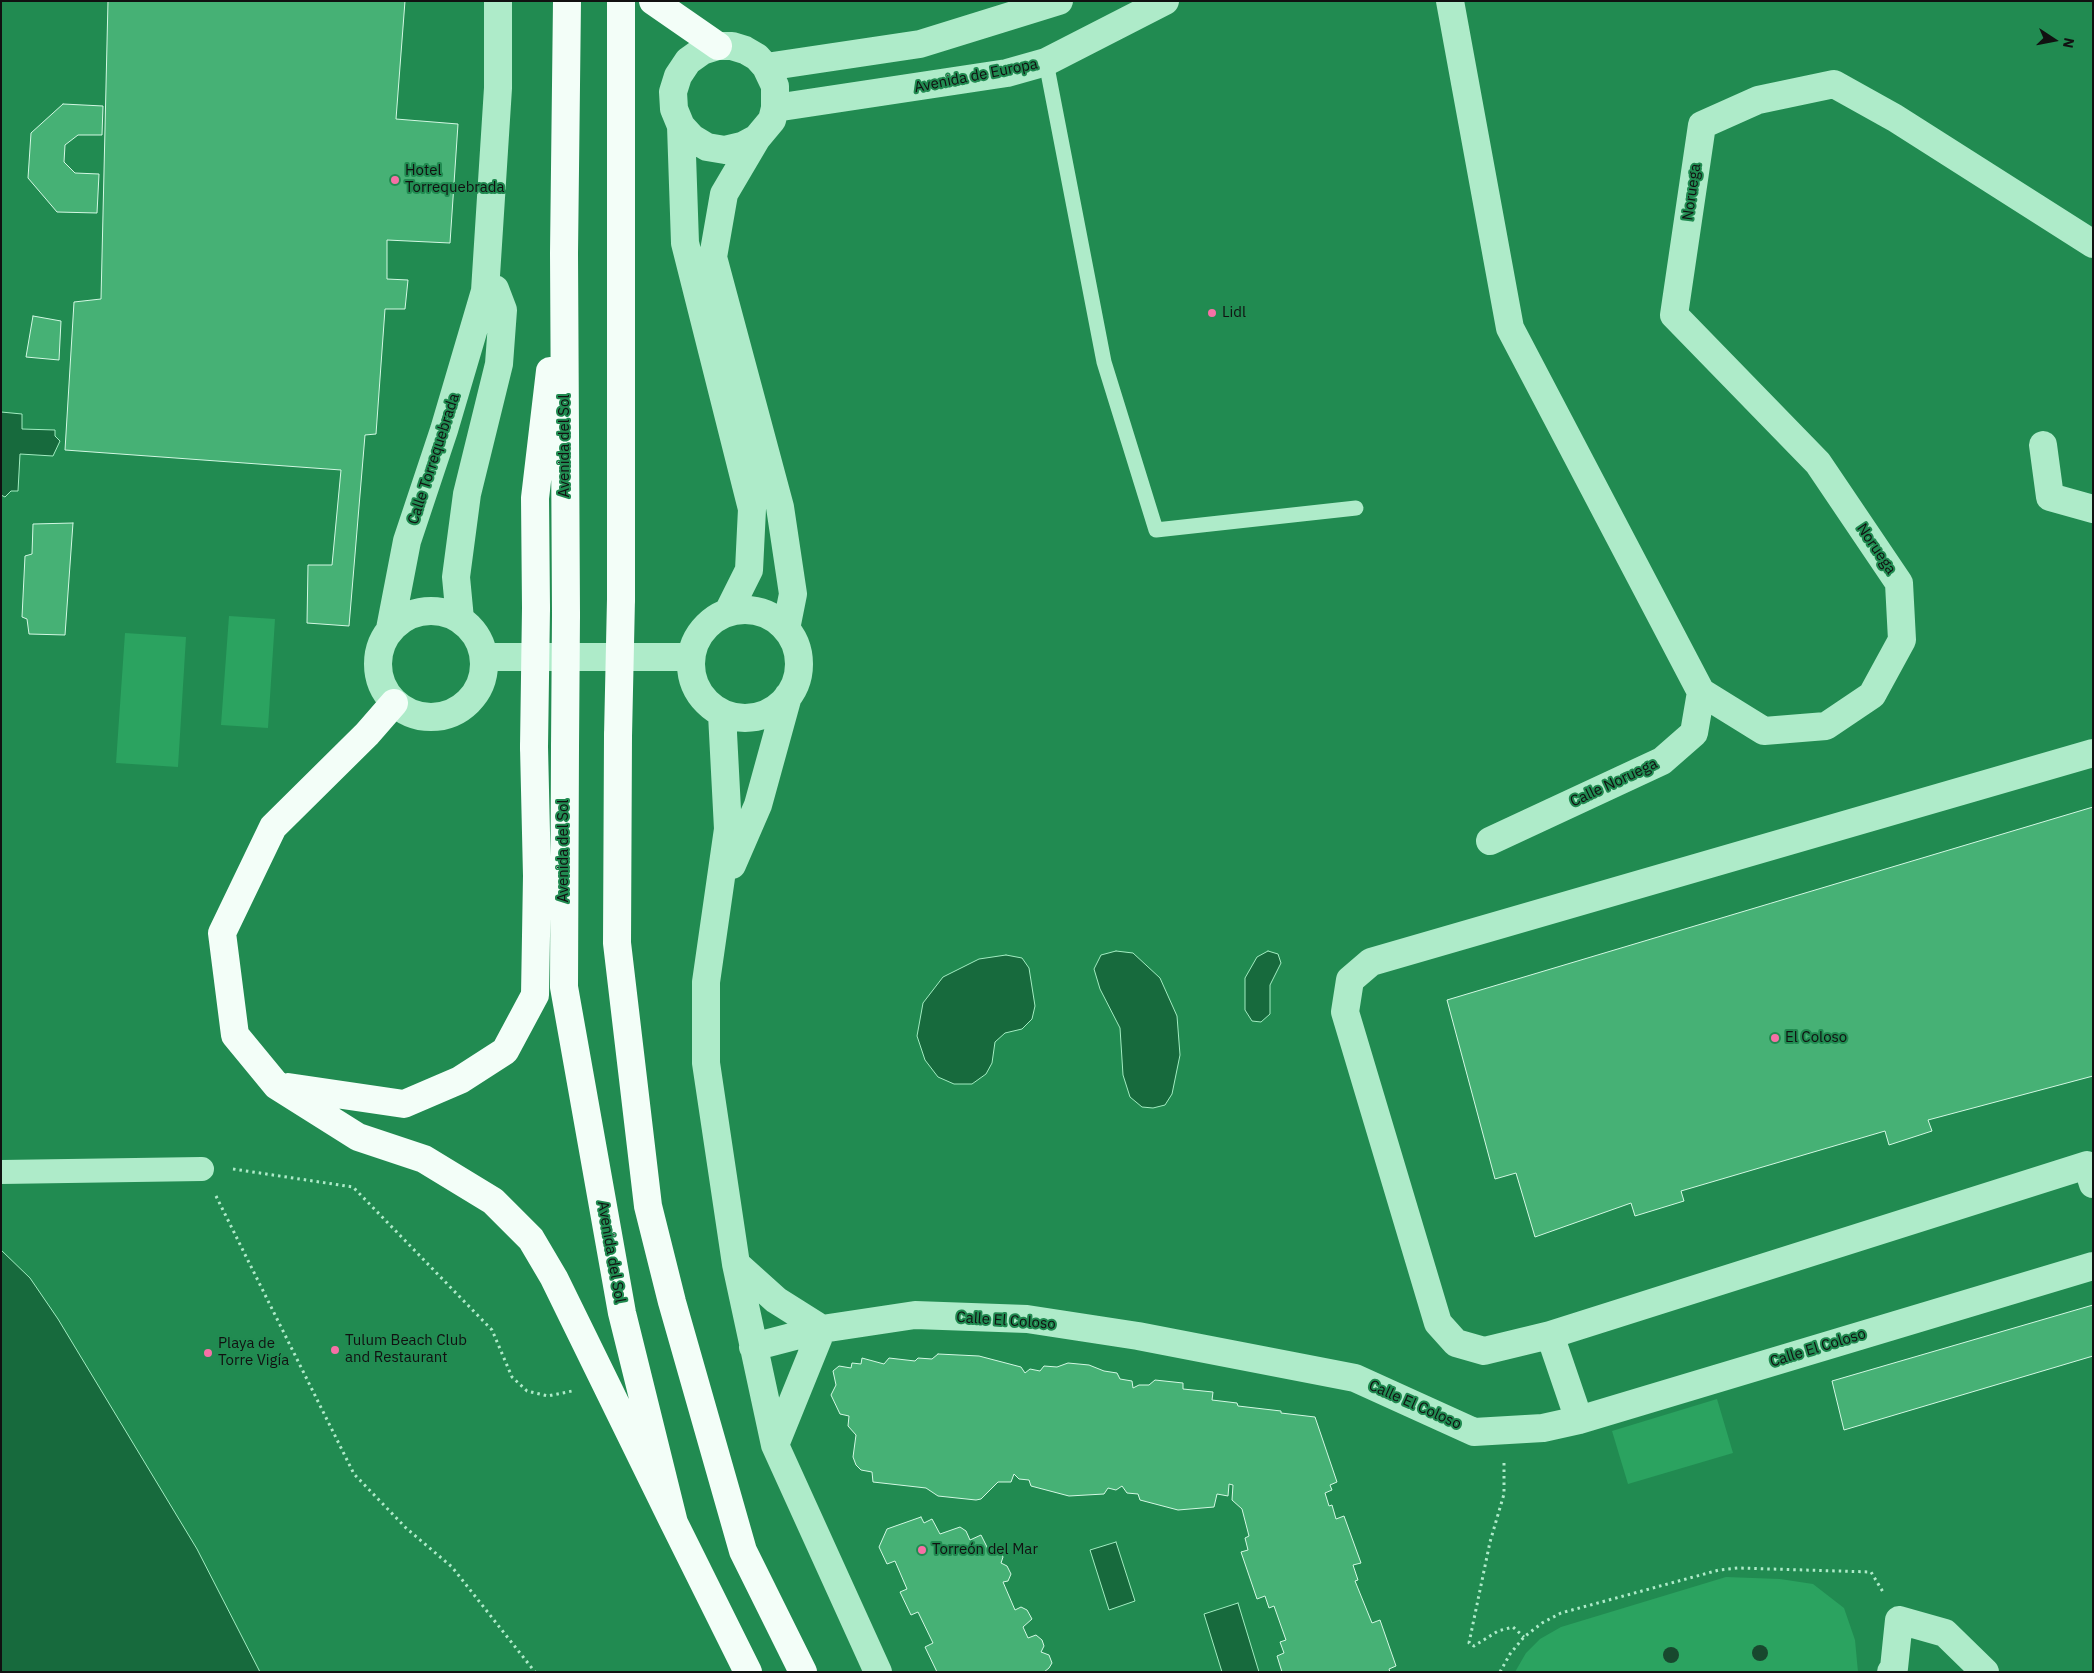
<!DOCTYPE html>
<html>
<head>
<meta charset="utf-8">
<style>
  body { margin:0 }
  #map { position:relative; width:2094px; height:1673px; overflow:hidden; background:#218b51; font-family:"IBM Plex Sans",sans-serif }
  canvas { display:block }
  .frame { position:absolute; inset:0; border:2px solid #111; pointer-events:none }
  .north { position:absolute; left:2029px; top:15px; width:50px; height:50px; -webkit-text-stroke:4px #218b51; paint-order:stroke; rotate:101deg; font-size:14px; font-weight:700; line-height:20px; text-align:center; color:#111 }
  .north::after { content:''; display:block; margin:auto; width:18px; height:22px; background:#111; clip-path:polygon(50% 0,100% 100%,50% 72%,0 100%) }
</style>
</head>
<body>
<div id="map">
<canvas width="2094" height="1673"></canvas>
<div class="frame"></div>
<div class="north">N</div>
</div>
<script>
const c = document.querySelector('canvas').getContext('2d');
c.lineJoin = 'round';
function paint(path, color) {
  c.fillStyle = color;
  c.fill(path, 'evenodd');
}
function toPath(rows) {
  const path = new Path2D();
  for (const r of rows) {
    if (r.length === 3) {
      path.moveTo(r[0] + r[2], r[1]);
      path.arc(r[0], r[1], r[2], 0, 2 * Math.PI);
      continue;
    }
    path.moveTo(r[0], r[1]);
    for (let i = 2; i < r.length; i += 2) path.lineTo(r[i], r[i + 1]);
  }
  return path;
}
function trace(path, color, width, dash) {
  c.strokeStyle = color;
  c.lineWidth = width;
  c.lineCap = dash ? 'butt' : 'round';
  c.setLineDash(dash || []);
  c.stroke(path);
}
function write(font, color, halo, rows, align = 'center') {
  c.font = font + ' "IBM Plex Sans",sans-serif';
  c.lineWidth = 4;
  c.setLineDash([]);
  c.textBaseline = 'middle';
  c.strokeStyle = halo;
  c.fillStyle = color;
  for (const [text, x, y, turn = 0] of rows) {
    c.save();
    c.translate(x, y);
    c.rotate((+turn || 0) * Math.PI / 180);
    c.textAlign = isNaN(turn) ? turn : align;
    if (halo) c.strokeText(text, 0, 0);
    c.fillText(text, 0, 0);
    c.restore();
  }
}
const green = toPath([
  [229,616,275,619,268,728,221,725],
  [125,633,186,637,178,767,116,763],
  [1717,1399,1733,1453,1628,1484,1612,1431],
  [1726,1577,1780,1579,1813,1584,1844,1608,1855,1640,1858,1672,1515,1672,1526,1653,1540,1639,1561,1627]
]);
const water = toPath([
  [1,412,22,414,22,429,55,430,55,436,60,441,53,456,20,454,18,491,11,491,5,497,1,495,1,412],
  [1116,951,1133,953,1160,978,1177,1016,1180,1055,1172,1094,1165,1105,1153,1108,1142,1107,1130,1097,1123,1075,1120,1028,1100,989,1094,969,1101,955,1116,951],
  [1268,951,1278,954,1281,963,1270,985,1270,1014,1261,1022,1252,1021,1245,1010,1245,978,1257,957,1268,951],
  [1006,955,1022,958,1029,968,1035,1006,1032,1019,1022,1029,1005,1033,995,1042,992,1063,986,1074,972,1084,954,1084,938,1077,925,1060,917,1036,923,1003,943,977,979,959,1006,955],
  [1,1250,30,1278,58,1319,197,1549,260,1672,1,1672,1,1250],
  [1116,1542,1135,1601,1109,1610,1090,1550,1116,1542],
  [1238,1603,1259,1672,1222,1672,1204,1614,1238,1603]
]);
const building = toPath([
  [108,1,405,1,396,119,458,124,450,243,387,240,387,279,408,280,405,309,385,309,376,434,365,435,349,626,307,623,308,565,332,565,341,470,65,450,74,302,101,299,108,1],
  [63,104,103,106,102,135,78,135,65,145,64,162,75,173,99,174,97,213,57,212,28,178,31,133,63,104],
  [33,316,61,321,59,360,26,357,33,316],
  [73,523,65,635,29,634,27,619,22,617,25,556,32,554,33,524,73,523],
  [2093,807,2093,1076,1928,1120,1932,1131,1889,1145,1885,1131,1681,1191,1684,1201,1635,1216,1631,1203,1535,1237,1516,1173,1495,1179,1447,1000,2093,807],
  [2093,1305,2093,1356,1844,1430,1832,1381,2093,1305],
  [938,1354,979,1356,1021,1367,1025,1373,1030,1369,1040,1371,1044,1366,1057,1367,1068,1363,1089,1365,1104,1371,1117,1373,1120,1379,1132,1381,1133,1388,1139,1385,1149,1385,1155,1380,1183,1383,1183,1389,1213,1392,1212,1400,1237,1403,1238,1406,1281,1411,1281,1413,1315,1417,1337,1482,1330,1485,1332,1490,1325,1493,1329,1506,1332,1505,1336,1519,1344,1516,1361,1563,1353,1565,1358,1580,1355,1581,1372,1623,1380,1620,1396,1666,1389,1669,1390,1672,1282,1672,1277,1656,1284,1653,1280,1642,1286,1640,1274,1606,1269,1608,1265,1596,1257,1599,1241,1552,1248,1550,1245,1538,1249,1536,1242,1509,1232,1500,1233,1485,1229,1484,1228,1496,1217,1494,1214,1507,1178,1510,1140,1500,1138,1494,1127,1493,1122,1486,1116,1490,1108,1488,1104,1494,1069,1496,1031,1486,1029,1480,1019,1479,1014,1474,1011,1482,998,1482,981,1499,976,1500,938,1496,926,1488,873,1482,872,1472,861,1470,856,1465,853,1457,856,1435,848,1426,849,1416,840,1414,831,1395,836,1385,833,1371,839,1366,851,1368,852,1363,861,1364,862,1358,884,1364,889,1358,915,1361,918,1358,932,1359,938,1354],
  [921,1517,924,1523,932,1519,940,1534,960,1527,966,1531,970,1540,981,1535,988,1549,994,1547,1000,1550,1003,1557,1001,1563,1007,1566,1011,1574,1008,1581,1003,1582,1015,1610,1021,1607,1027,1610,1032,1619,1023,1627,1028,1638,1036,1635,1042,1640,1044,1646,1041,1652,1049,1655,1052,1663,1049,1668,1044,1672,937,1672,925,1647,933,1643,918,1612,911,1615,900,1592,907,1589,895,1561,887,1564,879,1547,887,1529,921,1517]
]);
const path = toPath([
  [233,1169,353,1187,492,1330,512,1377,527,1391,548,1396,572,1391],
  [216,1196,354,1474,406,1528,452,1567,535,1672],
  [1504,1463,1504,1494,1490,1542,1469,1643,1474,1646,1498,1631,1513,1627,1524,1637],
  [1500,1672,1510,1654,1524,1637,1542,1623,1561,1613,1719,1570,1738,1568,1871,1572,1883,1592]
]);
const service = toPath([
  [1046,62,1104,362,1156,530,1356,508]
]);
const pedestrian = toPath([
  [1,1172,202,1169]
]);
const minor = toPath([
  [1450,1,1510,328,1701,692,1764,731,1826,726,1872,695,1902,640,1899,583,1818,463,1674,315,1702,125,1758,100,1834,84,1895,118,2093,244],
  [766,67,920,44,1059,1],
  [775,108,1007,73,1046,62,1165,1],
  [681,126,692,138,707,147,725,150,742,146,757,138,772,120,775,108,775,86,766,67,757,57,745,50,732,46,718,46,702,51,688,61,678,76,673,92,674,109,681,126,685,243,752,509,749,570,728,612],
  [757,138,724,194,713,257,780,507,793,594,786,629],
  [2043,445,2050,497,2093,509],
  [745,664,54],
  [431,664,53],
  [460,619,456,577,467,494,499,364,503,310,495,289,485,291],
  [390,629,407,541,444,430,485,291,498,88,498,1],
  [484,657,691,657],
  [722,714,728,829,706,982,706,1063,736,1264,775,1445,878,1672],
  [1490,841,1662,761,1694,733,1701,692],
  [732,865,758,805,788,696],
  [736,1264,776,1300,822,1329],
  [1550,1335,1484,1351,1456,1343,1438,1323,1345,1012,1350,980,1371,962,2093,753],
  [753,1347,822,1329,915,1315,1027,1319,1138,1336,1355,1378,1474,1432,1543,1428,1579,1420,2093,1266],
  [1579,1420,1550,1335,2087,1165,2093,1184],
  [775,1445,822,1329],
  [1891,1672,1894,1668,1899,1620,1945,1633,1985,1672]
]);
const primary = toPath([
  [653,1,718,46],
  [621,599,621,1],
  [536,608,535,498,550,371],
  [566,615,564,253,567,1],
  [394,703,367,734,273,827,222,933,235,1035,277,1086,358,1137,424,1159,493,1201,531,1239,554,1278,674,1523],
  [618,736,617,943,648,1206,672,1302,743,1551,803,1672],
  [565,747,564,987,622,1313,674,1523,748,1672],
  [288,1087,404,1104,460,1080,505,1051,535,995,537,876,534,747]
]);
const primaryBridge = toPath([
  [618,736,621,599],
  [534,747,536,608],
  [565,747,566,615]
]);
const trees = [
  [1760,1653],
  [1671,1655]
];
const markers = [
  [395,180,5,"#f770a6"],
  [1212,313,5,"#f770a6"],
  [1775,1038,5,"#f770a6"],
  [335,1350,5,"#f770a6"],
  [208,1353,5,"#f770a6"],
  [922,1550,5,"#f770a6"]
];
const streetNames = [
  ["Avenida de Europa",976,76,-11],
  ["Noruega",1692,192,-82],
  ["Avenida del Sol",565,446,-90],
  ["Calle Torrequebrada",434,459,-72],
  ["Noruega",1876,549,56],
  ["Calle Noruega",1614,783,-25],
  ["Avenida del Sol",564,851,-90],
  ["Avenida del Sol",611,1252,80],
  ["Calle El Coloso",1006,1321,4],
  ["Calle El Coloso",1818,1348,-17],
  ["Calle El Coloso",1415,1405,24]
];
const poiNames = [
  ["Hotel",405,171],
  ["Torrequebrada",405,188],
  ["Lidl",1222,313],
  ["El Coloso",1785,1038],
  ["Tulum Beach Club",345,1341],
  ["and Restaurant",345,1358],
  ["Playa de",218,1344],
  ["Torre Vigía",218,1361],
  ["Torreón del Mar",932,1550]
];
paint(green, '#2ba360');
paint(water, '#176a3d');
trace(water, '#a2ecc1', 1);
paint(building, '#46b175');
trace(building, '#d3f8e3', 1);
trace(path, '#aeebc9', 3, [2.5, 4]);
trace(service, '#aeebc9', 15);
trace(pedestrian, '#aeebc9', 24);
trace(minor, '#aeebc9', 28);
trace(primary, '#f3fef8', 28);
trace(primaryBridge, '#f3fef8', 28);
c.fillStyle = '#18482e';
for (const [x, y] of trees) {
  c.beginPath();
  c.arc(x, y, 8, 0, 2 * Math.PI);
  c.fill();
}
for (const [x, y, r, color] of markers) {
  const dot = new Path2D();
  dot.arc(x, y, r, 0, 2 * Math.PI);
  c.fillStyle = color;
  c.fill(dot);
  trace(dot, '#218b51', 2);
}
write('15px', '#111', '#218b51', streetNames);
write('15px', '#111', '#218b51', poiNames, 'left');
</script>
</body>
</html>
